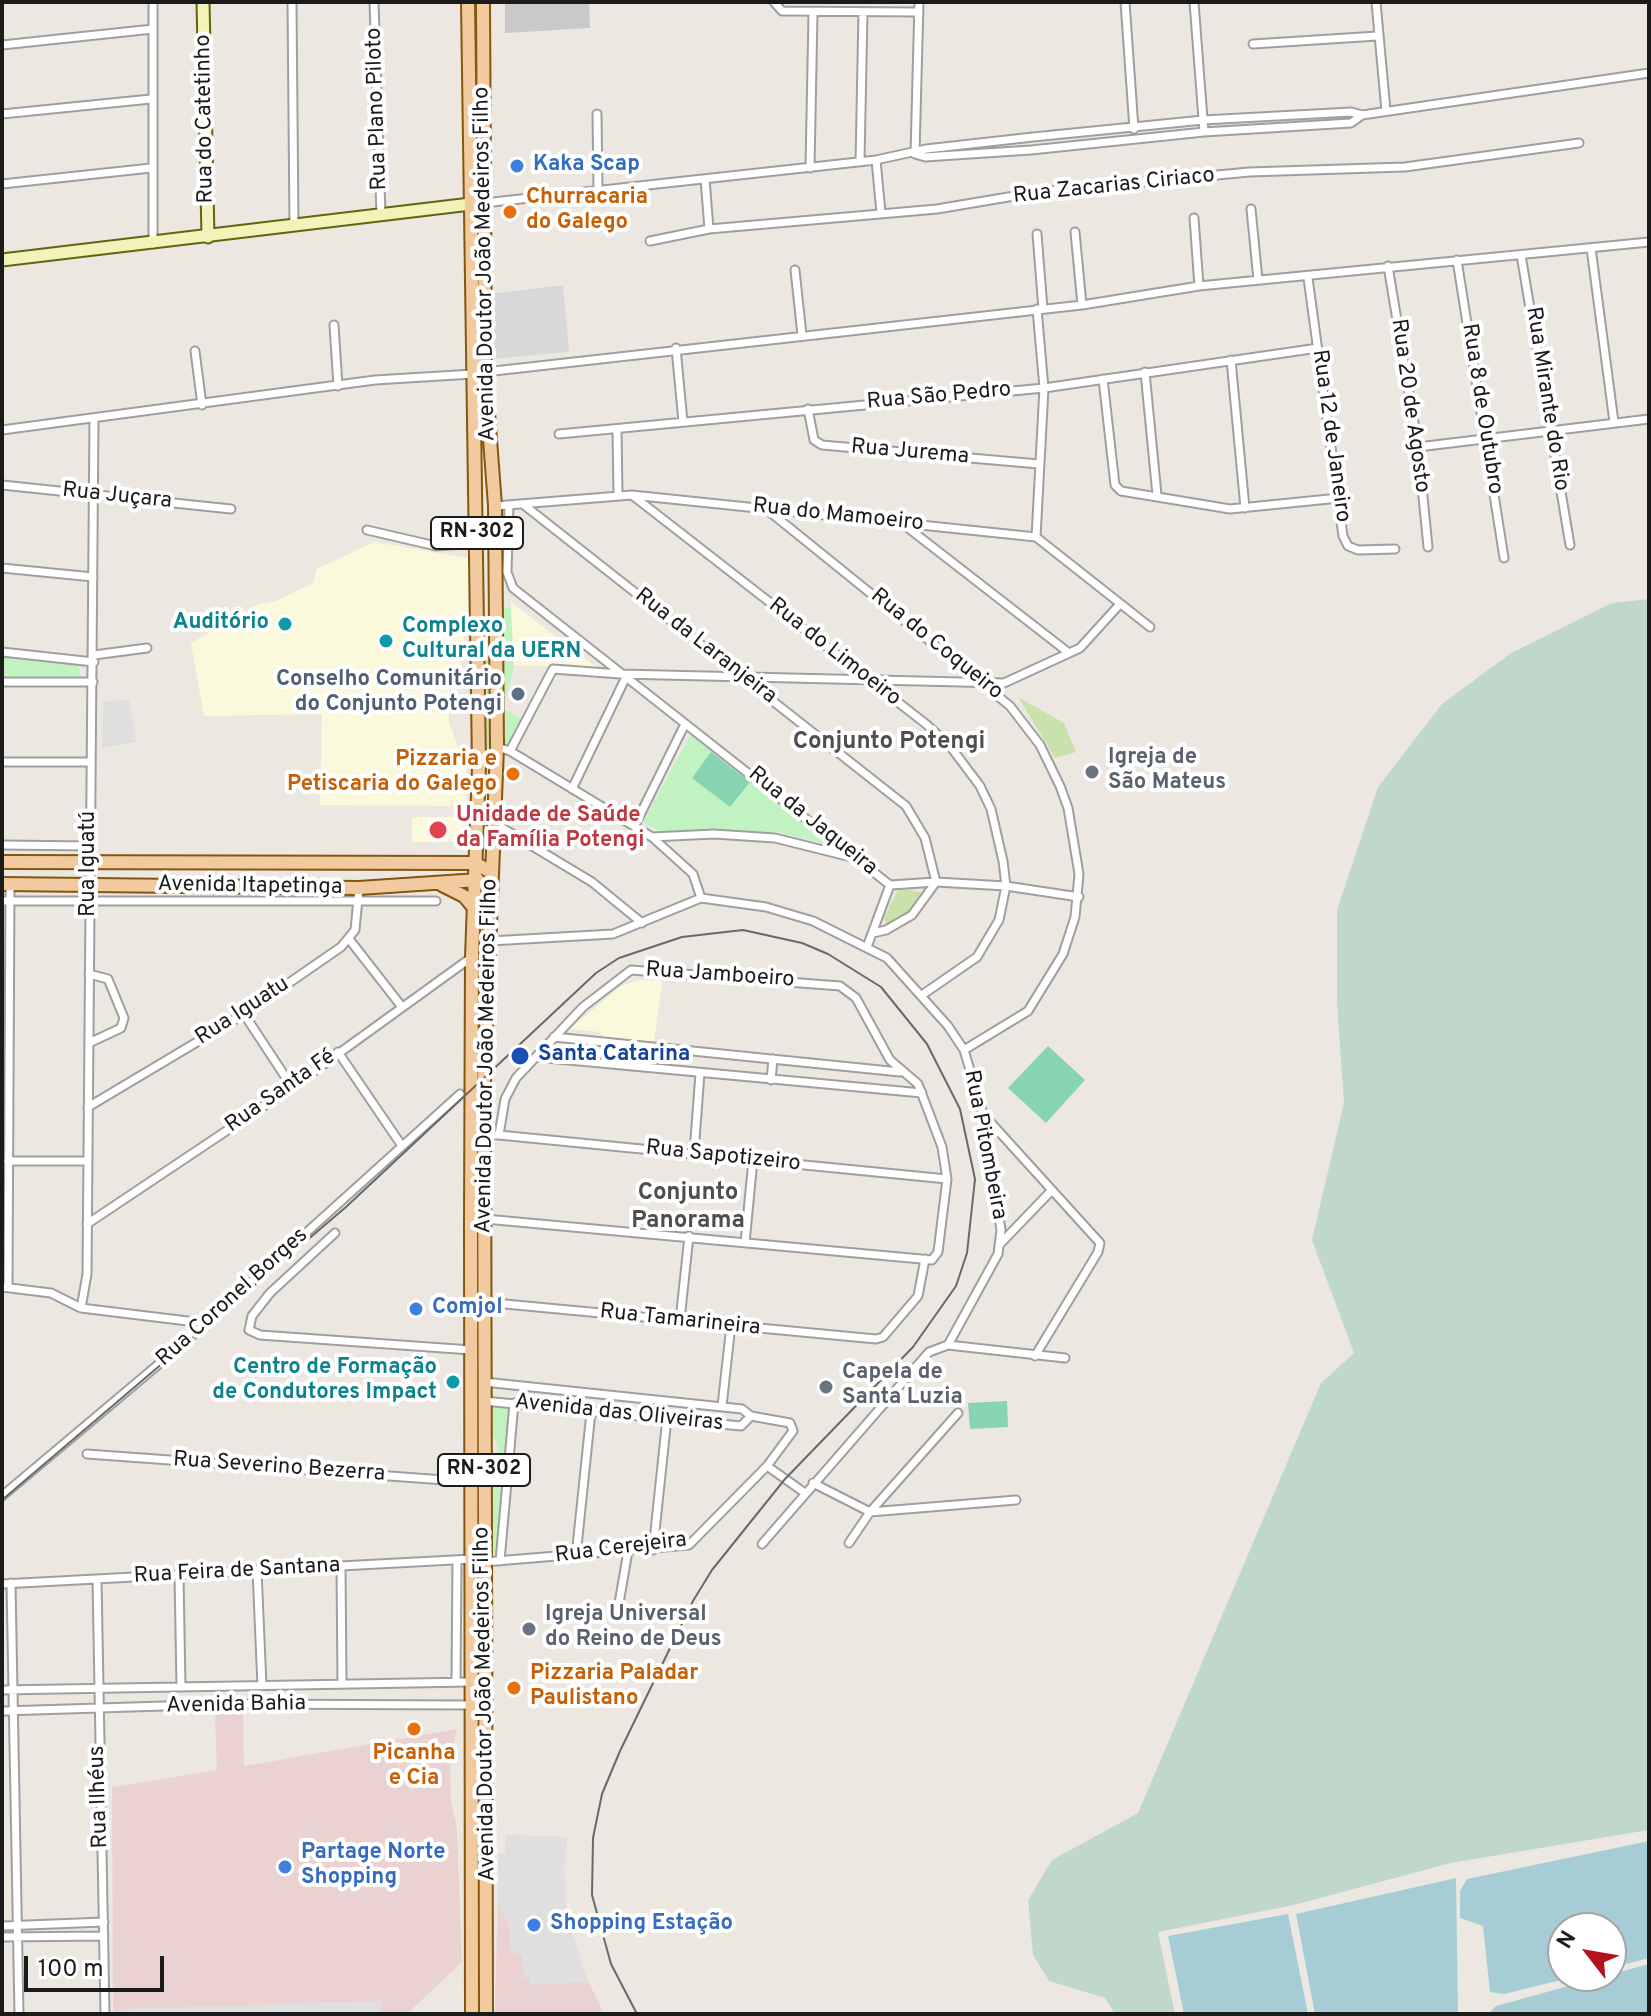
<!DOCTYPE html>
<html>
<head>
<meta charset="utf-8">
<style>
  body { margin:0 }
  #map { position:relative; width:1651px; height:2016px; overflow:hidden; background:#ece8e1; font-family:Overpass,sans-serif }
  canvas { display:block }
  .frame { position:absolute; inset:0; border:4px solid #1b1b1b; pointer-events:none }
  .north { position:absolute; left:1547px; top:1912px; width:80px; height:80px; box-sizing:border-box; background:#fff; border:2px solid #a4a4a4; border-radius:50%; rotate:301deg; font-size:22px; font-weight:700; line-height:32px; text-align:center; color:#1b1b1b }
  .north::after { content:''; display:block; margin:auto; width:28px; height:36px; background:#b3131d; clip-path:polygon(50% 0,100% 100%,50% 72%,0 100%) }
  .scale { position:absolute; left:24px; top:1956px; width:140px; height:36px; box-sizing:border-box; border:4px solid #1b1b1b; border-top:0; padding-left:10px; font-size:24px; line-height:28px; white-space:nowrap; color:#1b1b1b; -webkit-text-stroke:6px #fff; paint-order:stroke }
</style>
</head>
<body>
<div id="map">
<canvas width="1651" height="2016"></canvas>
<div class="frame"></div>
<div class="north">N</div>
<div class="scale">100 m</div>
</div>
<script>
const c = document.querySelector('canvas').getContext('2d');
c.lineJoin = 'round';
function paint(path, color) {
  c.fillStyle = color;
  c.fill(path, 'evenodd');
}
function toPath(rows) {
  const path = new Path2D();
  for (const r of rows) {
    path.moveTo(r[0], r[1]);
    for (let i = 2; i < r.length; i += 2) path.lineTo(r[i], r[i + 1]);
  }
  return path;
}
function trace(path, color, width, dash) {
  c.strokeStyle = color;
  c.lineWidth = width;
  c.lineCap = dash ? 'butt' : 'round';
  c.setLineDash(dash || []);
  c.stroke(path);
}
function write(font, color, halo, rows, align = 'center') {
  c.font = font + ' Overpass,sans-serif';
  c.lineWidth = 8;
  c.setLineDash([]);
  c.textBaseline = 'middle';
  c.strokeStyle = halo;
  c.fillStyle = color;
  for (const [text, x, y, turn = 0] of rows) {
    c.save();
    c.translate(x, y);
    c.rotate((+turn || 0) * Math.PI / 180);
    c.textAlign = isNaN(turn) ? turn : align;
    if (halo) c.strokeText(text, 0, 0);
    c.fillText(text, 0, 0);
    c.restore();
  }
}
const residential = toPath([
  [563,285,569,352,493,359,490,294]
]);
const commercial = toPath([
  [243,1711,244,1766,457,1729,450,1758,451,1801,457,1829,462,1962,407,2014,113,2014,112,1787,217,1770,215,1713],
  [506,1835,567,1837,564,1870,567,1918,581,1966,604,2014,495,2014,499,1854,505,1853]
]);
const education = toPath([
  [374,542,468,558,468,618,460,663,450,685,449,704,449,722,467,772,467,806,320,805,322,714,204,716,191,643,257,605,276,601,313,583,317,569],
  [511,602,565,644,596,667,512,665],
  [412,817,463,817,463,842,412,842],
  [641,980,662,981,654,1043,604,1038,600,1032,570,1029,621,986]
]);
const religious = toPath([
  [505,2,589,2,590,28,505,33]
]);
const grass = toPath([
  [485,660,492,660,493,787,487,833],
  [1018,697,1064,723,1076,752,1055,758],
  [899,887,927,894,905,916,887,926,884,918]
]);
const wetland = toPath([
  [1649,599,1649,1830,1451,1863,1294,1905,1158,1932,1175,2014,1115,2014,1105,1998,1049,1981,1033,1955,1028,1900,1052,1860,1138,1813,1321,1383,1354,1353,1312,1240,1344,1103,1337,1002,1337,910,1378,787,1442,704,1511,653,1612,603]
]);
const park = toPath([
  [499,608,511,608,514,668,503,708,523,720,509,749,501,746],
  [2,656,79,665,80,678,2,677],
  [692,732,837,847,777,832,664,834,643,822],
  [494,1406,510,1407,497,1553,491,1552,491,1490,498,1477,498,1444,492,1435,491,1409]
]);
const pitch = toPath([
  [711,752,750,782,730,807,692,778],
  [1048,1046,1085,1080,1046,1123,1008,1088],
  [1007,1401,1008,1427,970,1429,968,1403]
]);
const parking = toPath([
  [129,700,136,742,102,748,103,701],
  [506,1835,567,1837,564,1870,567,1917,588,1982,530,1985,529,1978,524,1978,522,1956,509,1950,509,1925,498,1907,499,1854,505,1853],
  [381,2001,381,2014,121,2014,121,2009]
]);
const water = toPath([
  [1649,1841,1649,1958,1611,1968,1611,1928,1563,1928,1563,1976,1577,1976,1504,1994,1490,1992,1483,1926,1460,1918,1460,1891,1467,1879],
  [1456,1878,1458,2014,1315,2014,1296,1914],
  [1288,1914,1308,2014,1184,2014,1168,1936],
  [1649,1964,1649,2014,1488,2014,1496,2006]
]);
const street = toPath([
  [153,2,153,244],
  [292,2,294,226],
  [374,2,381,215],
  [774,2,782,11,919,12],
  [1125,2,1134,129],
  [1194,2,1204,132],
  [1376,2,1386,111],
  [1253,44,1377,36],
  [2,45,153,29],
  [2,114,151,99],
  [597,114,598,190],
  [915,154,925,157,1031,150,1204,132,1351,123,1362,115],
  [915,154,919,2],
  [876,160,881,213],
  [860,162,863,12],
  [810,168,813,13],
  [705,179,709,229],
  [2,184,151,168],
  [484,203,876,160,926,149,1033,137,1203,120,1351,112,1362,115,1649,73],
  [1251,209,1258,280],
  [1194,218,1199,286],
  [1075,232,1082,305],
  [1037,234,1043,309],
  [650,241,709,229,937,209,1038,192,1249,172,1405,167,1579,143],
  [1591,248,1614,422],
  [1521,255,1570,545],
  [1457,260,1504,558],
  [1388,266,1418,447,1428,547],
  [795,270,802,335],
  [1308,278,1343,536,1348,546,1358,550,1395,549],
  [334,325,338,386],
  [676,348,683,422],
  [195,351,202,405],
  [1231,360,1245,508],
  [485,372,1082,305,1199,286,1649,242],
  [1145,372,1157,495],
  [1103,379,1115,485,1121,491,1230,509,1339,498],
  [808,409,814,440,822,445,1039,464],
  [617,429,618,495],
  [2,430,375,380,473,374],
  [559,434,1044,388,1318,348],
  [1418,447,1649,419],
  [2,485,231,509],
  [632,495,926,724,950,746,980,786,991,809,1003,861,1006,886,999,920,977,957,922,995],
  [509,505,507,572,513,588,890,885,936,882,1006,886,1079,897],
  [524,505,906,806,925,838,936,882,912,915,886,930,873,933],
  [495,506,632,495,1036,537,1150,627],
  [765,508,1010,706,1040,745,1060,786,1068,808,1079,874,1075,917,1063,954,1028,1011,964,1050],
  [903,524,1069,653],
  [367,530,436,546,477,543],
  [1036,537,1044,388,1037,309],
  [2,568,93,577],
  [2,652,94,662],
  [94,655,147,648],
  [2,682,93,682],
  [497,747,510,751,652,837,693,874,701,898],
  [510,751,553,669,620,674,1004,683,1080,648,1120,604],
  [2,762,90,762],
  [572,789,625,679],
  [494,823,592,882,642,923],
  [635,825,685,724],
  [652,837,714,834,775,838,851,857],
  [2,845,91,846],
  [2,901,436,901],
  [349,939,402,1007],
  [490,941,613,934,701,898,766,907,813,921,887,958,948,1026,964,1050,983,1114,1001,1230,998,1254,948,1345,929,1352,762,1544],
  [867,947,890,885],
  [244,1014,292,1087],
  [554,1037,900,1072],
  [89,1043,121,1028,124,1018,108,979,89,974],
  [338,1052,402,1146],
  [536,1057,922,1093],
  [771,1080,773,1059],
  [88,1107,244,1014,341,947,355,930,359,888],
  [983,1114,1100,1243,1098,1252,1035,1356],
  [484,1135,499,1135,505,1099,516,1078,583,1007,631,970,840,986,856,998,890,1060,918,1084,942,1147,947,1179,938,1252,932,1260,485,1219],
  [499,1135,947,1179],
  [694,1153,700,1073],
  [8,1161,86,1161],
  [87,1224,295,1085,472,957],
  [335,1233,270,1293,252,1316,249,1330,260,1335,471,1350],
  [745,1243,753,1160],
  [1001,1243,1052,1190],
  [2,1287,51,1293,81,1308,204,1323],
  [8,1287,10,884],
  [484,1302,876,1339,883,1337,918,1296,925,1259],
  [81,1308,87,1274,94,419],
  [680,1320,689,1236],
  [948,1345,1065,1358],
  [484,1401,741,1426,751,1416],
  [722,1406,731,1325],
  [87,1454,472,1482],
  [767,1466,805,1493],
  [813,1483,870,1512,1016,1500],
  [2,1496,185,1342,460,1094],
  [849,1543,870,1512,958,1413],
  [653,1550,667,1418],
  [576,1556,591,1412],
  [500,1561,514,1403],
  [484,1562,689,1545,767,1466,793,1431,790,1423,751,1416,742,1409,484,1382],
  [341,1567,342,1684],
  [257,1570,262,1686],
  [179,1575,181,1687],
  [97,1580,105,2014],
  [11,1583,19,2014],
  [2,1584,472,1559],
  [617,1615,628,1551],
  [456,1682,457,1560],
  [2,1690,470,1682],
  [2,1711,229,1704,470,1705],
  [2,1926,104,1922],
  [2,1937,104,1936]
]);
const secondary = toPath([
  [203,2,208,237],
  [2,260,479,203]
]);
const primary = toPath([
  [468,2,479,766,472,957,471,1222,472,2014],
  [483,2,485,372,495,506,497,747,484,1079,486,2014],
  [2,862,475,863,489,871],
  [2,884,359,888,478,880],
  [442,885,464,896,474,908]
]);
const tram = toPath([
  [2,1500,346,1207,596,973,619,958,682,937,743,930,802,943,828,954,881,987,927,1044,960,1109,975,1179,967,1253,956,1286,913,1347,785,1479,712,1570,693,1601,620,1751,602,1794,593,1838,592,1895,611,1964,637,2014]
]);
const markers = [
  [517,166,8,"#3f7fe0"],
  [510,212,8,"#e8710a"],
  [285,624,8,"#0f9aa8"],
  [386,641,8,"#0f9aa8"],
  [518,694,8,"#5c6f8a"],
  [1092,772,8,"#6b7280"],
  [513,774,8,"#e8710a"],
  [438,830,10,"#e0444e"],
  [520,1056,10,"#1a4fb4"],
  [416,1309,8,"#3f7fe0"],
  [453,1382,8,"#0f9aa8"],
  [826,1387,8,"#6b7280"],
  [529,1629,8,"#6b7280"],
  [514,1688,8,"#e8710a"],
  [414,1729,8,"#e8710a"],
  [285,1867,8,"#3f7fe0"],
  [534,1925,8,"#3f7fe0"]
];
const shields = [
  [477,533,92],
  [484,1470,92]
];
const shieldNames = [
  ["RN-302",477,533],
  ["RN-302",484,1470]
];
const streetNames = [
  ["Rua Plano Piloto",378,109,-92],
  ["Rua do Catetinho",206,119,-91],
  ["Rua Zacarias Ciriaco",1114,187,-6],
  ["Avenida Doutor João Medeiros Filho",486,264,-91],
  ["Rua São Pedro",939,397,-5],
  ["Rua Mirante do Rio",1546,399,81],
  ["Rua 20 de Agosto",1409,406,82],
  ["Rua 8 de Outubro",1481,409,81],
  ["Rua 12 de Janeiro",1330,436,82],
  ["Rua Jurema",910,453,5],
  ["Rua Juçara",117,497,6],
  ["Rua do Mamoeiro",838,516,6],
  ["Rua do Coqueiro",936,645,39],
  ["Rua da Laranjeira",705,647,38],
  ["Rua do Limoeiro",834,653,38],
  ["Rua da Jaqueira",812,822,39],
  ["Rua Iguatú",90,864,-90],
  ["Avenida Itapetinga",250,887,1],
  ["Rua Jamboeiro",720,976,4],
  ["Rua Iguatu",243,1012,-33],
  ["Avenida Doutor João Medeiros Filho",488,1056,-89],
  ["Rua Santa Fé",281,1092,-35],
  ["Rua Pitombeira",984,1145,79],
  ["Rua Sapotizeiro",723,1157,6],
  ["Rua Coronel Borges",233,1298,-42],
  ["Rua Tamarineira",680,1321,6],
  ["Avenida das Oliveiras",619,1414,6],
  ["Rua Severino Bezerra",279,1468,4],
  ["Rua Cerejeira",621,1549,-7],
  ["Rua Feira de Santana",237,1572,-3],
  ["Avenida Doutor João Medeiros Filho",486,1704,-91],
  ["Avenida Bahia",236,1706,-1],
  ["Rua Ilhéus",100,1797,-92]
];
const shopNames = [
  ["Kaka Scap",533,166],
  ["Comjol",432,1309],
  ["Partage Norte",301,1854],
  ["Shopping",301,1879],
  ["Shopping Estação",550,1925]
];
const foodNames = [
  ["Churracaria",526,199],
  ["do Galego",526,224],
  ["Pizzaria e",497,761,"right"],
  ["Petiscaria do Galego",497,786,"right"],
  ["Pizzaria Paladar",530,1675],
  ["Paulistano",530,1700],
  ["Picanha",414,1755,"center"],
  ["e Cia",414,1780,"center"]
];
const cultureNames = [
  ["Auditório",269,624],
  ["Complexo",402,628,"left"],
  ["Cultural da UERN",402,653,"left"],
  ["Centro de Formação",437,1369],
  ["de Condutores Impact",437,1394]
];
const serviceNames = [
  ["Conselho Comunitário",502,681],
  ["do Conjunto Potengi",502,706]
];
const worshipNames = [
  ["Igreja de",1108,759],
  ["São Mateus",1108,784],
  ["Capela de",842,1374],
  ["Santa Luzia",842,1399],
  ["Igreja Universal",545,1616],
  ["do Reino de Deus",545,1641]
];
const healthNames = [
  ["Unidade de Saúde",456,817],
  ["da Família Potengi",456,842]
];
const transitNames = [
  ["Santa Catarina",538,1056]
];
const neighbourhoodNames = [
  ["Conjunto Potengi",889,743],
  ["Conjunto",688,1194],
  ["Panorama",688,1222]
];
paint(residential, '#d9d8d8');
paint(commercial, '#ebd2d2');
paint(education, '#fbf9db');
paint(religious, '#c9c9c9');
paint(grass, '#c9e2ab');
paint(wetland, '#c0d8cb');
paint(park, '#c1f3c2');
paint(pitch, '#86d4b1');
paint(parking, '#dfdfdf');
paint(water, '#a6cdd5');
trace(street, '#9f9f9f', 11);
trace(secondary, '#61650f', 15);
trace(primary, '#84560e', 16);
trace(street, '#fff', 7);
trace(secondary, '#f2f2b9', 11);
trace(primary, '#f2caa0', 12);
trace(tram, '#696969', 2);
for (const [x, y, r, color] of markers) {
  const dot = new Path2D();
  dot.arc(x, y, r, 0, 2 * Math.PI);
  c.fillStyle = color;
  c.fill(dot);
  trace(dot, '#fff', 3);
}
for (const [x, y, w] of shields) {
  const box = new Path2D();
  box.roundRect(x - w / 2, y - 16, w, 32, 6);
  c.fillStyle = '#fff';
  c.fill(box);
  trace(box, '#1b1b1b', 2);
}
write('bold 20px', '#1b1b1b', null, shieldNames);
write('22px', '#1b1b1b', '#fff', streetNames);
write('bold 22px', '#366cbe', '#fff', shopNames, 'left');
write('bold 22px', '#c56008', '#fff', foodNames, 'left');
write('bold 22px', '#0d838f', '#fff', cultureNames, 'right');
write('bold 22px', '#4e5e75', '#fff', serviceNames, 'right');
write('bold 22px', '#5b616d', '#fff', worshipNames, 'left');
write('bold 22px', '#be3a42', '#fff', healthNames, 'left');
write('bold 22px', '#164399', '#fff', transitNames, 'left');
write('bold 24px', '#4e4e4e', '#fff', neighbourhoodNames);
</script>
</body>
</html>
